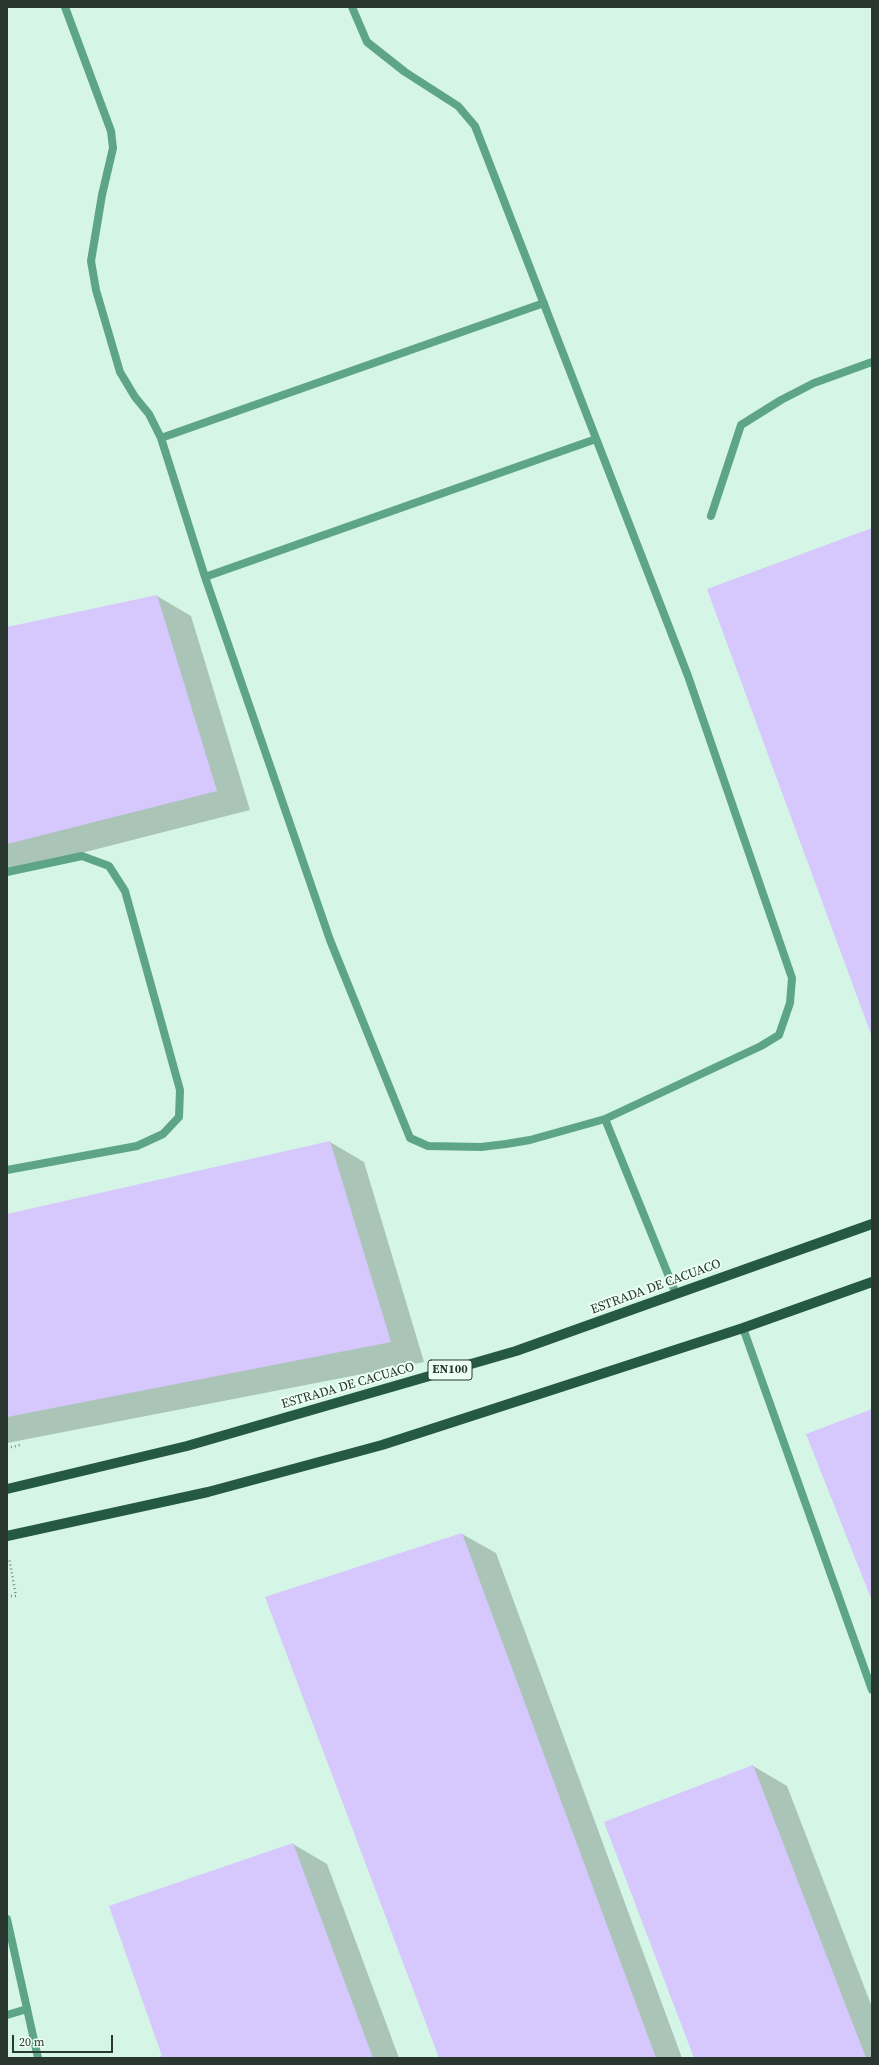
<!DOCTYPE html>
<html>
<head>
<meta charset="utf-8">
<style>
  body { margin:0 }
  #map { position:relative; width:879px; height:2065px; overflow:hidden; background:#d5f5e6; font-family:"Source Serif 4",serif }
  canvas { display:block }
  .frame { position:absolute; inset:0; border:8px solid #2a3731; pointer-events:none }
  .scale { position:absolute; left:12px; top:2035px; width:101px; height:18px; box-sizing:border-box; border:2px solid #2a3731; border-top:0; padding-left:5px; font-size:12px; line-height:14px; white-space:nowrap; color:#2a3731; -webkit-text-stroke:3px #ecfff6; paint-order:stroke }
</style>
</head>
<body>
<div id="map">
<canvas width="879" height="2065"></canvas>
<div class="frame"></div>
<div class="scale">20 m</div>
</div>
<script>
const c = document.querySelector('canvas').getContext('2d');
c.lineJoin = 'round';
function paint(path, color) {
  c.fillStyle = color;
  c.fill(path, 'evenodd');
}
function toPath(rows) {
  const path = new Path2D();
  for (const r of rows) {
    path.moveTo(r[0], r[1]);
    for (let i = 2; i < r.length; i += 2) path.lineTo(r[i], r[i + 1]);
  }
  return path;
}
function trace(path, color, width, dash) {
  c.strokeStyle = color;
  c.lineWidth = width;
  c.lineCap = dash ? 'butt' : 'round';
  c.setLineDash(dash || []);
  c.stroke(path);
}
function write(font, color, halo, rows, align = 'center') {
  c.font = font + ' "Source Serif 4",serif';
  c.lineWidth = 4;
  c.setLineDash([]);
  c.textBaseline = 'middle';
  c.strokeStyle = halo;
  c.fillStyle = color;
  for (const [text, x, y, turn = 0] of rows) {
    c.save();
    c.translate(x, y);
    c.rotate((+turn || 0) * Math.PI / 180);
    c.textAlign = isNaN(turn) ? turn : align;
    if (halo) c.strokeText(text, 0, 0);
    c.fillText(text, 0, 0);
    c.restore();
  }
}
const shadow = toPath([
  [157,596,191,616,250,810,7,872,7,628],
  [330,1142,364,1162,424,1362,7,1443,7,1215],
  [462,1534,496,1553,682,2058,441,2058],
  [753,1766,787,1786,872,2007,872,2058,695,2058],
  [293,1844,327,1864,399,2058,160,2058,163,2057]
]);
const building = toPath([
  [872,528,872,1037,707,589],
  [157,595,217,791,7,844,7,627],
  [330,1141,391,1342,7,1417,7,1214],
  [872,1409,872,1601,806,1434],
  [462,1533,656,2058,439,2058,265,1597],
  [753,1765,866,2058,694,2058,604,1822],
  [293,1843,373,2058,157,2058,162,2056,109,1906]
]);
const path = toPath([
  [7,1448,20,1445],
  [7,1596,16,1596,9,1558]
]);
const service = toPath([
  [65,7,111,131,113,148,102,195,91,261,96,290,120,372,135,397,149,414,161,438,205,577,330,940,410,1138,428,1146,481,1147,506,1144,530,1140,605,1119,761,1046,779,1035,790,1003,792,978,688,676,475,126,458,106,405,72,367,42,352,7],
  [161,438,544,303],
  [711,516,741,425,781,400,814,383,872,362],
  [205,577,596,439],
  [7,872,82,856,109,866,125,891,180,1090,179,1117,163,1134,137,1146,7,1170],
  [605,1119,676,1294],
  [743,1328,872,1690],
  [7,2015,27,2009]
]);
const minor = toPath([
  [7,1919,38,2058]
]);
const primary = toPath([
  [7,1489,187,1446,516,1351,872,1224],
  [7,1536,208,1492,382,1445,743,1328,872,1282]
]);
const shields = [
  [450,1370,44]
];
const shieldNames = [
  ["EN100",450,1370]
];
const streetNames = [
  ["ESTRADA DE CACUACO",656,1287,-20],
  ["ESTRADA DE CACUACO",348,1386,-16]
];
paint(shadow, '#0003');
paint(building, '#d6c7fd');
trace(path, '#798e84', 2.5, [1, 3]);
trace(service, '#5ea588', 8);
trace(minor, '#5ea588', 8);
trace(primary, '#265945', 10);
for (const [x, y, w] of shields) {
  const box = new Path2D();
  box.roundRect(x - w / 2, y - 10, w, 20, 3);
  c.fillStyle = '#ecfff6';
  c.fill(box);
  trace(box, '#2a3731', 1);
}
write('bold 12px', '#2a3731', null, shieldNames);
write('13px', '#2a3731', '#ecfff6', streetNames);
</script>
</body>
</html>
